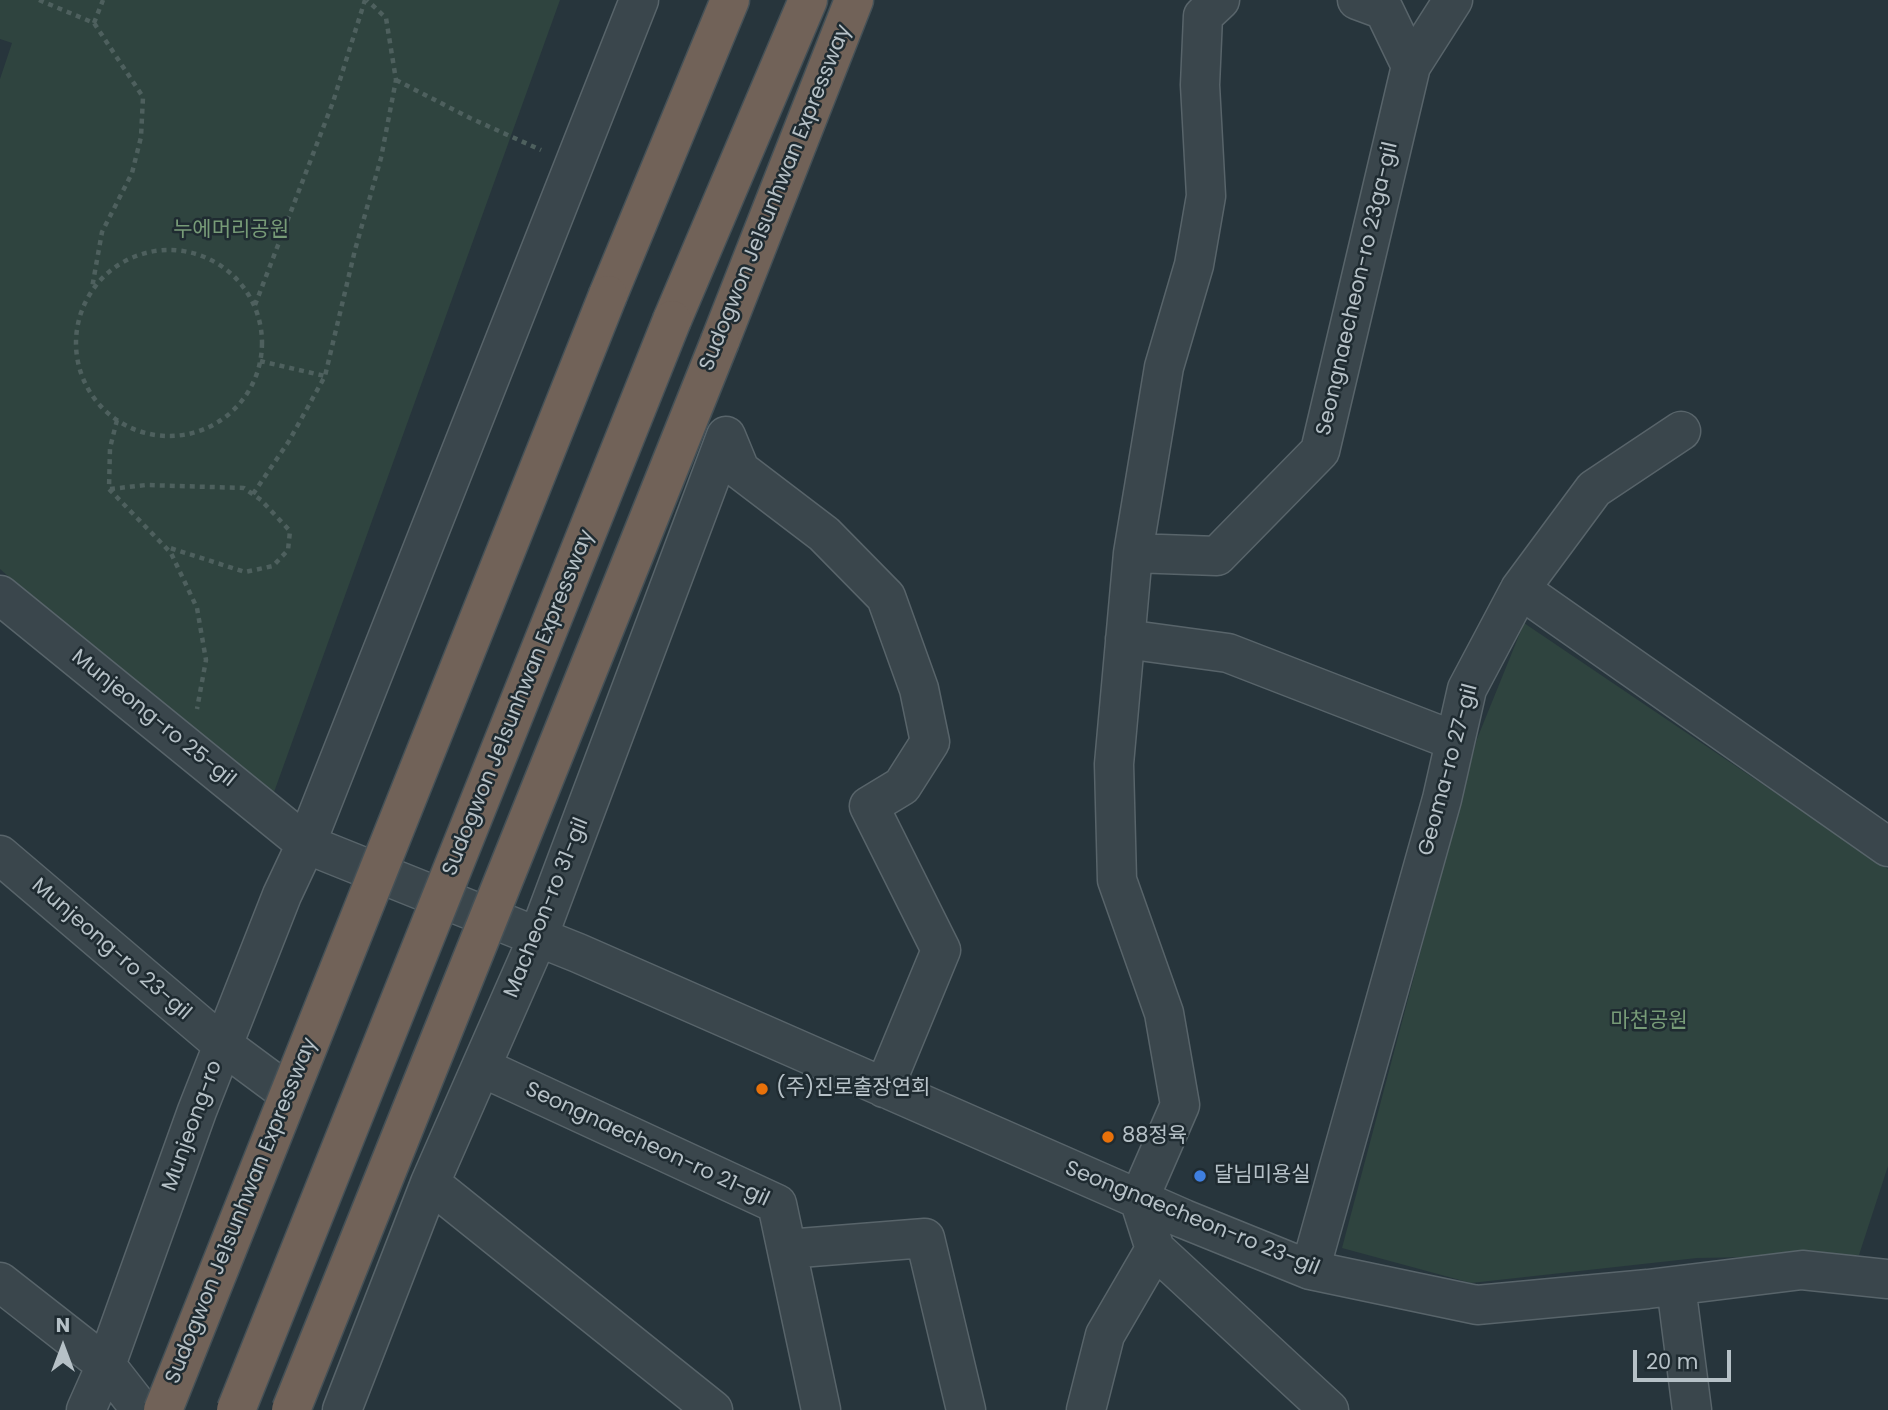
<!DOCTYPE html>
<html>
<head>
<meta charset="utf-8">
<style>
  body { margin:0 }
  #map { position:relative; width:1888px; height:1410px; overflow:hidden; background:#27353c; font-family:Poppins,sans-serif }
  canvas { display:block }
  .north { position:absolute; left:28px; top:1312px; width:70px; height:70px; -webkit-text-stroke:5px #1f2b31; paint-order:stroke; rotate:0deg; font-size:19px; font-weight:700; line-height:28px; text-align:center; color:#b6c1c7 }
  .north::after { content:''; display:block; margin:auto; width:24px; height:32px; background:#b6c1c7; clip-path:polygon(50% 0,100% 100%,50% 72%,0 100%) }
  .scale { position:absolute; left:1633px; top:1350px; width:98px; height:32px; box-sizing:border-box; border:4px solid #b6c1c7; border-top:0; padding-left:9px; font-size:21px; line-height:24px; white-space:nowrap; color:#b6c1c7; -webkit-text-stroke:5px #1f2b31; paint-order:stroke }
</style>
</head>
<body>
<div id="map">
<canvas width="1888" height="1410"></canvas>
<div class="north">N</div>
<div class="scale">20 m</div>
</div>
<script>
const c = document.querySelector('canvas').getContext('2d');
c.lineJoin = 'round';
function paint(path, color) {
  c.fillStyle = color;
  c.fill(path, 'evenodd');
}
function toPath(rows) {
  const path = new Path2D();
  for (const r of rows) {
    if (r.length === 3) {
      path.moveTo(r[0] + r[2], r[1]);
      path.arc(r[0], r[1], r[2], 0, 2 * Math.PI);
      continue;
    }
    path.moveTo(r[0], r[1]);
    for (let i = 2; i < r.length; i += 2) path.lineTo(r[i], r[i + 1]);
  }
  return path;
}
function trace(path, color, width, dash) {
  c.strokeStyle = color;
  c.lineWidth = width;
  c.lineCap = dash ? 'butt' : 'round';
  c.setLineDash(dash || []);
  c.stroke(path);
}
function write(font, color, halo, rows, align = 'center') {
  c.font = font + ' Poppins,"Noto Sans KR",sans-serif';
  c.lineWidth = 5;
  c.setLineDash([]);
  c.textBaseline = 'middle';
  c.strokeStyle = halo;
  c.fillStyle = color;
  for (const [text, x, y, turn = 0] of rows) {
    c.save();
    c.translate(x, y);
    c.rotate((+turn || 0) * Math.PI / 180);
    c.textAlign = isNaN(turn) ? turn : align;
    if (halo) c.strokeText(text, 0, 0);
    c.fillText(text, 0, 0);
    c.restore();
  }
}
const green = toPath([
  [0,0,560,0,269,806,0,569,0,79,12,43,0,39],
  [1524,623,1888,869,1888,1166,1859,1255,1697,1258,1471,1283,1342,1248,1477,739]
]);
const path = toPath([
  [39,0,94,23,143,97,141,137,132,173,102,232,92,288],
  [94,23,103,0],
  [396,80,470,118,541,150],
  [169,343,93],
  [255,305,333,102,365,0],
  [260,361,325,376],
  [117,420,110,448,109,489,171,553,197,608,206,660,197,709],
  [110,489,146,485,244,488,261,500,290,531,288,550,273,566,245,572,167,547],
  [253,494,289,441,325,376,355,250,381,158,396,80,386,18,367,0]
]);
const minor = toPath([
  [1220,0,1203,16,1200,85,1206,196,1194,265,1164,367,1133,553,1217,556,1320,451,1411,66,1453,0],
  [1357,0,1384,10,1411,66],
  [1133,553,1114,764,1117,880,1164,1013,1180,1105,1139,1199,1155,1249,1329,1410],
  [1520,589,1888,847],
  [0,595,306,844,578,953,1184,1219,1310,1270,1477,1305,1648,1289,1802,1270,1888,1279],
  [1125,639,1228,653,1455,741],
  [0,855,223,1045,281,1088],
  [481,1067,777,1204,821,1410],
  [430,1183,713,1410],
  [787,1249,925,1238,966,1410],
  [1310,1270,1442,799,1467,689,1520,589,1594,489,1681,431],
  [0,1282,106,1365,141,1410],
  [1676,1286,1692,1410],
  [86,1410,106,1365,197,1111,282,895,306,844,639,0],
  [342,1410,430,1183,538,937,726,436,740,470,824,534,886,597,919,689,930,742,902,786,869,806,941,950,884,1088],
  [1086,1410,1105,1335,1155,1249]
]);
const highway = toPath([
  [608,295,730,0],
  [672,320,808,0],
  [720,341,854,0]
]);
const highwayBridge = toPath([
  [163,1410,608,295],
  [236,1410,672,320],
  [291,1410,720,341]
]);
const markers = [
  [762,1089,7,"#e8710a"],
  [1108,1137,7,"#e8710a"],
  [1200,1176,7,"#3f7fe0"]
];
const streetNames = [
  ["Sudogwon Je1sunhwan Expressway",776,198,-68],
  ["Seongnaecheon-ro 23ga-gil",1358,289,-77],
  ["Sudogwon Je1sunhwan Expressway",519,703,-68],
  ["Munjeong-ro 25-gil",153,719,39],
  ["Geoma-ro 27-gil",1449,770,-75],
  ["Macheon-ro 31-gil",547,908,-68],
  ["Munjeong-ro 23-gil",111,950,41],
  ["Munjeong-ro",193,1126,-70],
  ["Seongnaecheon-ro 21-gil",647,1145,25],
  ["Sudogwon Je1sunhwan Expressway",242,1211,-68],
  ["Seongnaecheon-ro 23-gil",1192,1219,22]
];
const parkNames = [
  ["누에머리공원",231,231],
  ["마천공원",1649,1022]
];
const poiNames = [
  ["(주)진로출장연회",776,1089],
  ["88정육",1122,1137],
  ["달님미용실",1214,1176]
];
paint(green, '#2f443f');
trace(minor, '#58646a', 41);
trace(highway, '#455157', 41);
trace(path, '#4e605e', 4.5, [5, 5]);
trace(minor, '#3a464c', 38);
trace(highway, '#716258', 38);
trace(highwayBridge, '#455157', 41, []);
trace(highwayBridge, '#716258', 38);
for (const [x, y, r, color] of markers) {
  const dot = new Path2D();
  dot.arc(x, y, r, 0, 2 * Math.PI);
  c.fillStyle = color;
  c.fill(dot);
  trace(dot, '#1f2b31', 2.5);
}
write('21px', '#b6c1c7', '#1f2b31', streetNames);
write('21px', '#779b77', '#1f2b31', parkNames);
write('21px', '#b6c1c7', '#1f2b31', poiNames, 'left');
</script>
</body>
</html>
